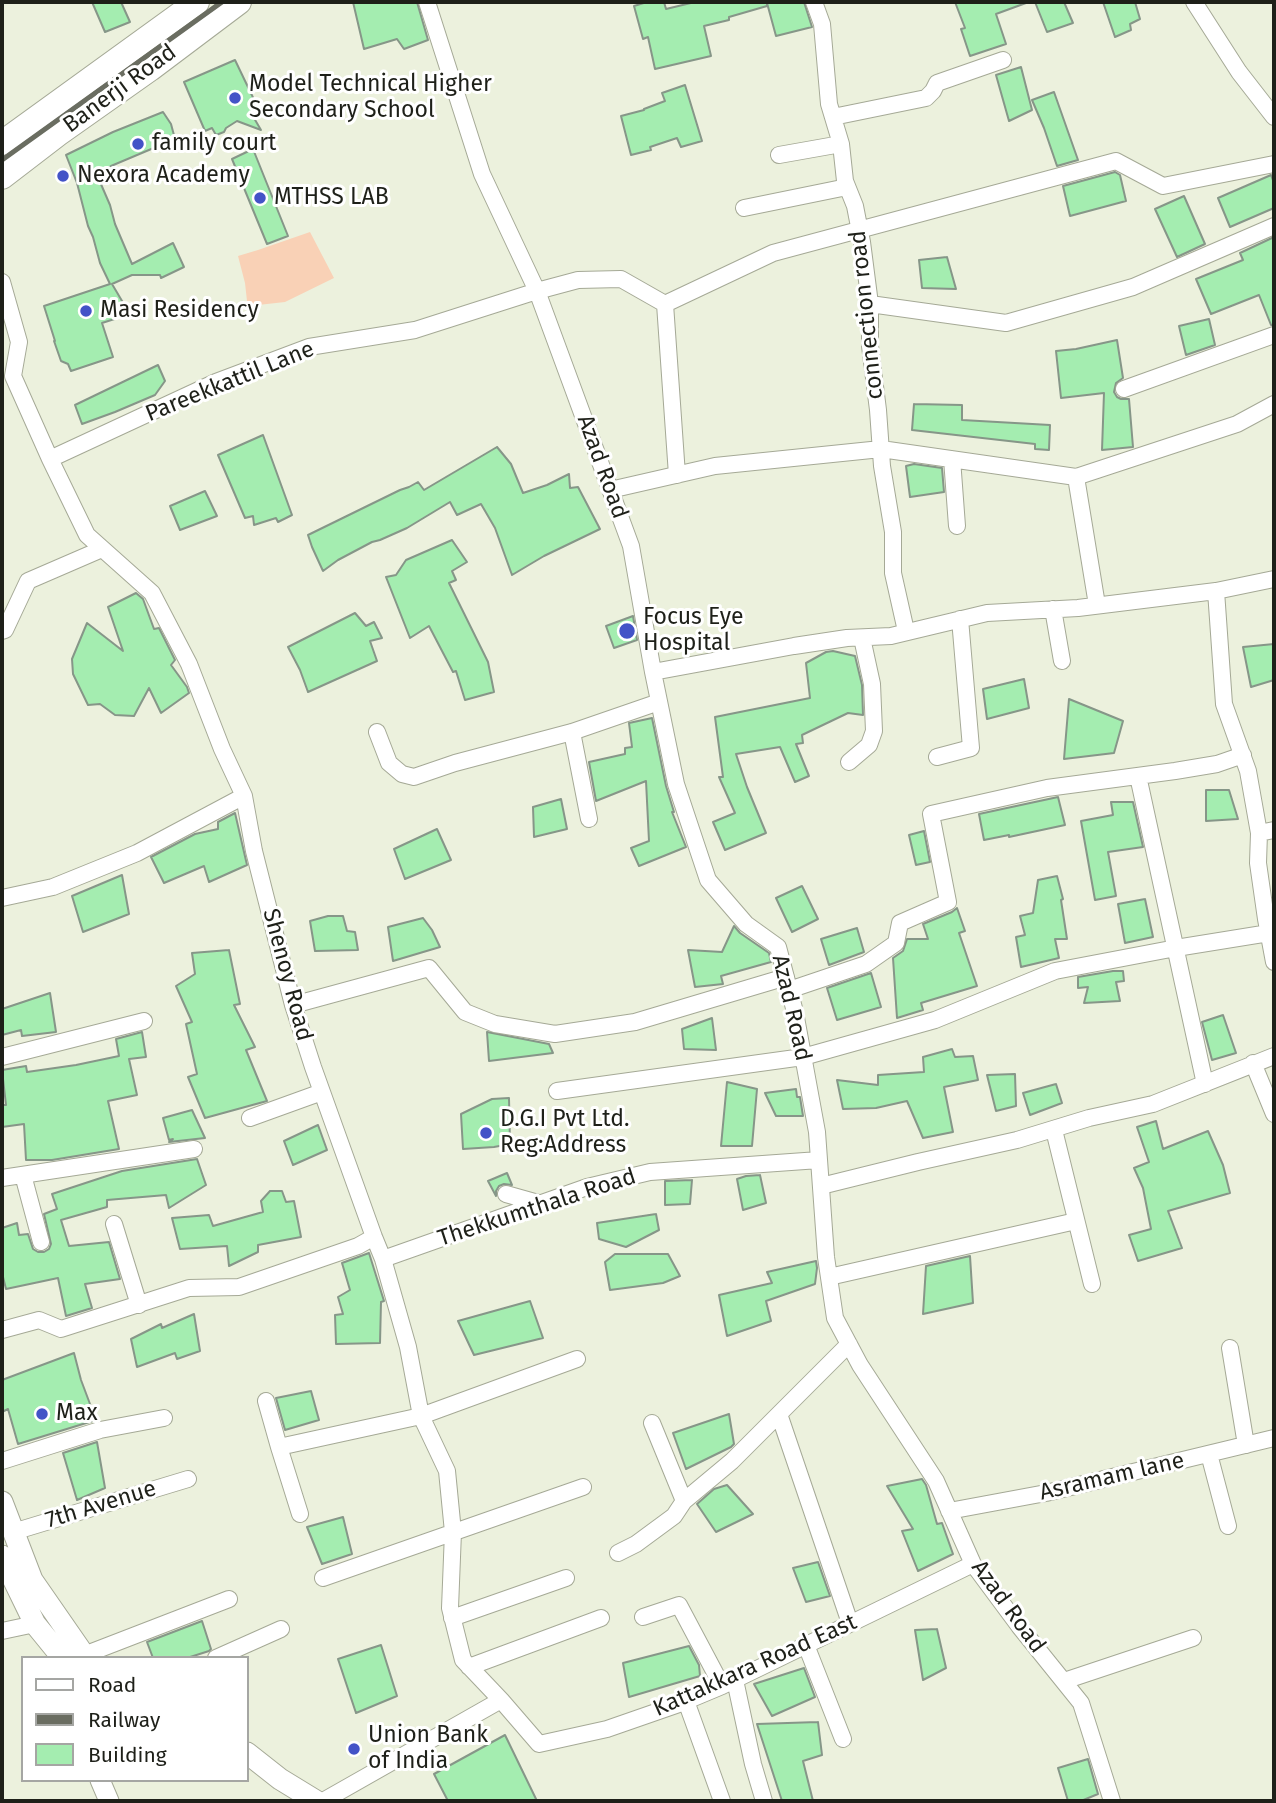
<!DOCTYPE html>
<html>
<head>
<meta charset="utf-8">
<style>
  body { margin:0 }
  #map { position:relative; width:1276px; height:1803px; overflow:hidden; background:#ecf1dd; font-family:"Fira Sans",sans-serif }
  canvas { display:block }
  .frame { position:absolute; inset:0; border:4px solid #1e2019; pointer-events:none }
  .legend { position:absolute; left:21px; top:1656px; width:228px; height:126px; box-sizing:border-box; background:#fff; border:2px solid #a5a6a3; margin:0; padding:9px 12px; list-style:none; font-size:21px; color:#1e2019 }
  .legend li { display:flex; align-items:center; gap:14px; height:35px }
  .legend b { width:35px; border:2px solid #a5a6a3 }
</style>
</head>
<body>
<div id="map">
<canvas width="1276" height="1803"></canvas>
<div class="frame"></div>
<ul class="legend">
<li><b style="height:9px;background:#fff"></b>Road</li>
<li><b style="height:9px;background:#6a6d61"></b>Railway</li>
<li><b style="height:19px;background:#a4edb0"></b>Building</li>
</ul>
</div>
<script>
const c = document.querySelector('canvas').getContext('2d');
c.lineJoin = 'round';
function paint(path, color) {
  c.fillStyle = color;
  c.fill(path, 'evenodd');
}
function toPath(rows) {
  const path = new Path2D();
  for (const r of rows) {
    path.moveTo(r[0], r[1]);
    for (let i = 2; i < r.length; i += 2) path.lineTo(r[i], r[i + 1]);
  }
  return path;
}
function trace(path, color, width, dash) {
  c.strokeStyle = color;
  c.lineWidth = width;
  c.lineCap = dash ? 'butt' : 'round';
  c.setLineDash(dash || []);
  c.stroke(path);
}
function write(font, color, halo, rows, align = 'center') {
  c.font = font + ' "Fira Sans",sans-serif';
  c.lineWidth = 6;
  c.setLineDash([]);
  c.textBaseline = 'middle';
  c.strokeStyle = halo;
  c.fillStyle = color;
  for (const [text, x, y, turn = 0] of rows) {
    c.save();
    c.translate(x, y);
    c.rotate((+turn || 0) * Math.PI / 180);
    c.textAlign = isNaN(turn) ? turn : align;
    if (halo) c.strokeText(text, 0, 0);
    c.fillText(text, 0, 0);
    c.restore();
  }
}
const green = toPath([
  [310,232,334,278,285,302,258,305,248,310,245,283,238,256,258,250]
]);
const building = toPath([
  [92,2,121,2,130,22,105,32,92,2],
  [353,2,417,2,428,40,404,49,397,39,364,49,353,2],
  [647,2,664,2,666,9,695,2,804,2,812,27,776,36,767,3,767,6,729,17,729,20,704,26,711,56,655,69,648,37,643,39,634,6,647,2],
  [955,2,1026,2,1026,3,996,14,1006,44,970,56,961,29,965,28,955,2],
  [1035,2,1064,2,1073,23,1047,32,1035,2],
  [1103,2,1135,2,1140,19,1130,24,1131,30,1115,37,1103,2],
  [235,60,259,110,251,113,261,130,237,121,226,128,224,132,216,135,212,128,205,131,184,82,235,60],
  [1021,67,1032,110,1009,121,996,75,1021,67],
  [685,85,702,141,681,147,677,138,650,147,651,150,631,155,621,116,644,110,644,109,665,101,662,93,685,85],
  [1054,92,1078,160,1057,166,1044,128,1032,100,1054,92],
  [163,112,171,124,175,139,111,166,97,175,110,205,115,224,132,264,173,243,184,267,161,278,160,275,132,275,112,284,125,306,127,315,102,323,113,357,71,371,68,364,61,361,54,341,55,341,44,306,110,284,100,263,93,237,88,226,77,183,66,155,113,132,163,112],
  [253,149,288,236,267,244,232,159,253,149],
  [1115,172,1120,175,1126,201,1070,216,1063,186,1115,172],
  [1271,175,1274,183,1274,208,1230,227,1218,198,1271,175],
  [1184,196,1205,244,1177,257,1155,209,1184,196],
  [1274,237,1274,325,1271,325,1259,295,1211,314,1196,279,1243,260,1240,253,1274,237],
  [947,257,956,289,922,288,919,260,947,257],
  [1209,319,1215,345,1186,355,1179,326,1209,319],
  [1117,340,1123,378,1116,383,1114,392,1117,397,1121,399,1129,399,1133,447,1102,450,1104,393,1061,398,1056,351,1076,349,1117,340],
  [158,365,165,381,155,395,115,412,82,424,75,405,158,365],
  [914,404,962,405,962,420,1050,425,1049,450,1035,449,1035,444,912,430,914,404],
  [263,435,292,515,278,522,276,518,254,525,253,516,245,518,218,455,263,435],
  [497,447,511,464,523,493,547,485,569,474,570,488,578,487,600,529,544,556,512,575,495,528,481,504,457,515,450,502,407,528,380,540,372,542,338,560,323,571,312,547,308,535,400,490,409,487,418,482,424,490,497,447],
  [914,464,942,468,944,492,910,497,906,466,914,464],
  [205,491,217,516,180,530,170,506,205,491],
  [452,540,467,562,452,571,456,580,449,583,488,662,494,692,465,700,456,671,453,672,429,626,410,638,386,577,396,575,406,560,452,540],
  [136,593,143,599,154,629,159,628,175,660,171,665,187,687,189,693,161,713,149,688,134,716,115,715,100,704,88,705,73,674,72,659,87,623,123,651,108,607,136,593],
  [355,613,366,626,374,622,382,638,370,641,377,661,308,692,300,670,288,647,355,613],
  [633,616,637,640,614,648,606,626,633,616],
  [1274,644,1274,680,1251,687,1243,647,1274,644],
  [833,651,855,656,862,685,863,715,848,713,802,735,803,743,796,744,809,776,795,782,780,747,736,754,747,787,766,833,725,850,713,822,735,813,719,777,723,777,715,717,810,698,806,663,826,652,833,651],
  [1024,679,1029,708,987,719,983,689,1024,679],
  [1069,699,1123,721,1114,753,1064,759,1069,699],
  [652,718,666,786,674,812,672,812,686,847,639,866,631,848,649,841,646,781,596,801,589,762,625,754,625,748,632,747,629,723,652,718],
  [1206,790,1229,790,1238,819,1206,821,1206,790],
  [1058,797,1065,825,1009,837,1009,835,984,840,979,814,1058,797],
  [561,799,567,829,534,837,533,807,561,799],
  [1111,802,1133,802,1143,847,1108,852,1116,896,1095,900,1081,821,1113,815,1111,802],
  [235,813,247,865,209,882,204,866,164,883,151,857,195,834,218,829,218,822,235,813],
  [437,829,451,860,405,879,394,849,437,829],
  [924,831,930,862,916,865,909,835,924,831],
  [122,875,129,914,83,932,72,896,122,875],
  [1057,876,1063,899,1061,900,1067,939,1055,939,1059,958,1021,967,1016,937,1025,935,1020,916,1033,913,1038,880,1057,876],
  [802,886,818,919,792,932,776,898,802,886],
  [1145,899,1153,937,1125,943,1118,904,1145,899],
  [957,908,965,931,959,933,977,986,921,1003,923,1010,897,1018,893,958,903,951,907,939,928,939,923,924,952,912,957,908],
  [328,916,343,916,347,931,355,932,358,950,315,951,310,921,328,916],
  [423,918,432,930,440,947,393,961,388,927,423,918],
  [734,926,740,933,769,953,771,962,721,976,723,984,695,987,688,950,722,952,734,926],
  [857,928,864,952,829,965,821,939,857,928],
  [229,950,240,1004,234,1005,255,1047,246,1050,267,1101,205,1118,188,1077,197,1074,186,1024,192,1022,176,986,195,974,192,953,229,950],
  [1113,971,1123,971,1124,981,1116,982,1120,1001,1084,1003,1088,987,1078,988,1078,977,1113,971],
  [871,973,881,1007,837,1020,827,988,871,973],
  [50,993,56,1032,22,1036,21,1030,2,1035,2,1009,50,993],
  [1223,1015,1236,1053,1212,1060,1202,1022,1223,1015],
  [712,1018,716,1050,684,1049,682,1029,712,1018],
  [142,1032,146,1057,129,1059,137,1095,108,1101,119,1149,52,1160,26,1160,24,1124,2,1127,2,1105,6,1105,2,1070,26,1066,27,1072,76,1065,119,1056,116,1039,142,1032],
  [487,1032,549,1044,553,1053,489,1061,487,1032],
  [952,1049,955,1057,973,1056,978,1080,944,1087,953,1132,923,1138,907,1101,876,1108,843,1109,837,1080,878,1085,878,1075,924,1072,923,1057,952,1049],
  [1015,1074,1016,1106,996,1111,987,1075,1015,1074],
  [727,1082,757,1089,752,1146,721,1146,727,1082],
  [1056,1084,1062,1103,1030,1115,1023,1093,1056,1084],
  [796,1089,797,1097,800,1097,803,1116,776,1116,765,1093,796,1089],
  [509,1098,510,1144,494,1147,463,1149,461,1114,492,1099,509,1098],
  [192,1110,205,1138,169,1142,173,1139,169,1140,163,1118,192,1110],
  [1156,1121,1163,1149,1208,1131,1223,1165,1230,1193,1168,1211,1182,1248,1138,1261,1129,1235,1151,1229,1143,1188,1134,1168,1149,1162,1137,1127,1156,1121],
  [318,1125,327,1150,293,1165,284,1141,318,1125],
  [197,1159,206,1185,169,1208,166,1195,107,1200,107,1207,61,1220,69,1246,109,1242,120,1279,85,1284,92,1308,66,1316,58,1278,6,1289,2,1273,2,1228,17,1223,19,1235,28,1234,33,1249,38,1252,44,1252,49,1249,51,1244,44,1214,57,1209,52,1194,122,1171,197,1159],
  [507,1173,512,1185,504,1184,499,1186,496,1191,496,1196,488,1181,507,1173],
  [760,1175,766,1203,743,1210,737,1179,746,1176,760,1175],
  [692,1180,690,1204,665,1205,665,1181,692,1180],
  [270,1191,282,1191,286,1202,294,1201,301,1237,258,1245,258,1252,229,1266,227,1246,180,1249,172,1218,209,1215,213,1226,263,1212,261,1201,270,1191],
  [656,1214,659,1230,626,1247,599,1239,597,1223,656,1214],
  [369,1253,384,1301,381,1302,380,1343,336,1344,335,1315,343,1314,338,1297,350,1290,342,1263,369,1253],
  [615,1254,668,1254,680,1276,663,1283,610,1290,605,1262,615,1254],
  [970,1256,973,1303,923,1314,926,1266,970,1256],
  [816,1261,817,1268,815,1284,766,1301,771,1321,727,1336,719,1295,772,1283,767,1272,816,1261],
  [530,1301,543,1338,474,1355,458,1321,530,1301],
  [194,1314,200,1351,177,1359,175,1353,137,1367,131,1339,161,1324,162,1328,194,1314],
  [74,1353,81,1380,96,1420,18,1444,8,1409,2,1412,2,1380,74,1353],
  [311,1391,319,1420,285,1430,276,1398,311,1391],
  [729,1414,734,1444,731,1447,686,1469,673,1433,729,1414],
  [97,1442,105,1488,77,1500,63,1453,97,1442],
  [922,1479,926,1485,937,1524,942,1523,953,1554,918,1571,902,1531,913,1529,887,1486,922,1479],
  [727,1485,753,1514,716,1532,697,1504,714,1489,727,1485],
  [343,1517,352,1554,322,1564,307,1527,343,1517],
  [818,1562,830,1596,806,1602,793,1568,818,1562],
  [202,1621,211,1649,209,1651,187,1658,153,1658,147,1642,202,1621],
  [937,1629,946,1668,923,1680,915,1630,937,1629],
  [381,1645,397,1696,356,1713,338,1659,381,1645],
  [689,1646,699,1665,700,1676,629,1697,623,1663,689,1646],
  [804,1668,815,1697,772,1716,754,1684,804,1668],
  [818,1722,822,1755,803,1761,813,1801,782,1801,757,1724,818,1722],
  [505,1735,537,1801,448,1801,434,1774,505,1735],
  [1088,1759,1098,1794,1081,1801,1068,1801,1058,1768,1088,1759]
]);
const minor = toPath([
  [427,2,482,174,537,291,631,546,653,672,676,784,708,880,746,924,778,947,795,1012,817,1132,826,1257,835,1318,860,1365,936,1481,973,1564,1019,1626,1081,1703,1112,1801],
  [814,2,822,24,829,104,841,144,845,181,855,206,862,242,870,304,870,346,878,410,882,466,893,532,893,573,906,631],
  [1194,2,1239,72,1274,117],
  [833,117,926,98,933,91,937,83,1003,60],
  [779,155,841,144],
  [744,208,847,187],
  [2,282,19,342,13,376,50,459,87,535,152,593,189,664,222,749,244,796,254,851,293,1005,313,1067,374,1237,383,1259,408,1347,421,1416,447,1471,453,1532,450,1608,463,1660,501,1700],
  [665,304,677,475],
  [870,304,1006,323,1133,287,1274,226],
  [1124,389,1274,335],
  [50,459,216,382,309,347,415,330,537,291,578,280,621,279,665,304,773,253,1116,161,1163,186,1274,164],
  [952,459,957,526],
  [1076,477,1097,605],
  [610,490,715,466,881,449,1076,477,1237,424,1274,404],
  [1216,591,1224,704,1248,771,1259,833],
  [1053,609,1062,661],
  [2,631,5,630,28,581,102,549],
  [653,672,794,646,847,638,891,636,987,613,1078,608,1216,591,1274,579],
  [377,732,389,763,402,774,414,777,455,763,572,732,659,702],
  [572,732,589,819],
  [937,757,971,748,960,619],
  [849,762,869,745,874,731,872,684,862,638],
  [1138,776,1205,1084],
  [1274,830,1259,833,1258,863,1266,919,1274,962],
  [2,898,53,887,137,853,244,796],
  [789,990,866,964,896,943,900,923,948,902,931,814,1047,788,1175,771,1217,764,1243,755],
  [293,1005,429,968,465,1012,495,1024,555,1034,635,1022,786,977],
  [2,1057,144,1021],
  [1253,1063,1274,1114],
  [557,1091,803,1057,935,1020,1055,971,1176,948,1269,933],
  [250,1118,322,1092],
  [1054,1130,1092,1284],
  [23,1175,41,1242],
  [2,1178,194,1149],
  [821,1186,918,1162,1017,1140,1089,1118,1153,1104,1274,1056],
  [506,1194,538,1203],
  [114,1224,139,1305],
  [383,1259,587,1187,650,1172,819,1160],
  [829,1277,1076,1221],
  [2,1330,39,1320,61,1329,189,1288,239,1287,358,1246,374,1237],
  [1230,1348,1246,1445],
  [266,1401,279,1447,421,1416,577,1359],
  [779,1414,850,1623],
  [652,1423,684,1501,732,1461,849,1344],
  [279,1447,300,1514],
  [1209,1454,1228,1526],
  [2,1461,100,1430,164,1418],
  [949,1511,1046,1493,1274,1438],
  [13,1532,188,1479],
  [618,1553,636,1544,674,1516,684,1501],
  [323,1578,583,1487],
  [643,1617,679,1605,722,1686],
  [452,1618,566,1578],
  [2,1631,35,1624],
  [806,1645,843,1739],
  [84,1655,229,1599],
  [216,1658,281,1629],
  [469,1667,601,1618],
  [735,1680,753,1764,764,1801],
  [1064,1681,1193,1638],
  [686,1701,722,1801],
  [323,1801,501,1700,539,1744,607,1729,679,1704,722,1686,973,1564]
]);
const tertiary = toPath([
  [100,1780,109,1801]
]);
const secondary = toPath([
  [2,1502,32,1580,84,1655,89,1658],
  [2,1556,35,1624,57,1651,66,1658],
  [247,1753,280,1779,316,1801]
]);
const primary = toPath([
  [2,143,197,2],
  [2,177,58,134,150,69,239,2]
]);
const rail = toPath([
  [2,160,222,2]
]);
const markers = [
  [235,98,7,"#4353c7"],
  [138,144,7,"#4353c7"],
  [63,176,7,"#4353c7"],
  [260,198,7,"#4353c7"],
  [86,311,7,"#4353c7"],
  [627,631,9,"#4353c7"],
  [486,1133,7,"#4353c7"],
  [42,1414,7,"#4353c7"],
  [354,1749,7,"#4353c7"]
];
const poiNames = [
  ["Model Technical Higher",249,85],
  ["Secondary School",249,111],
  ["family court",152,144],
  ["Nexora Academy",77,176],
  ["MTHSS LAB",274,198],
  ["Masi Residency",100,311],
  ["Focus Eye",643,618],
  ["Hospital",643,644],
  ["D.G.I Pvt Ltd.",500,1120],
  ["Reg:Address",500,1146],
  ["Max",56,1414],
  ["Union Bank",368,1736],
  ["of India",368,1762]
];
const streetNames = [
  ["Banerji Road",120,89,-36],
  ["connection road",867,315,-96],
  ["Pareekkattil Lane",230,382,-22],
  ["Azad Road",602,467,70],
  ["Shenoy Road",287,975,75],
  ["Azad Road",791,1008,77],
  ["Thekkumthala Road",537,1208,-18],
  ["Asramam lane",1112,1477,-13],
  ["7th Avenue",101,1505,-17],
  ["Azad Road",1008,1607,54],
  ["Kattakkara Road East",755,1666,-24]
];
paint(green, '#f9d1b6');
paint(building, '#a4edb0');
trace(building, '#869688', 2);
trace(minor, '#a5a996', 18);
trace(tertiary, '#a5a996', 21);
trace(secondary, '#a5a996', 23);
trace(primary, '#a5a996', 26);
trace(minor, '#fff', 16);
trace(tertiary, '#fff', 19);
trace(secondary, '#fff', 21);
trace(primary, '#fff', 24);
trace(rail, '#6a6d61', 5);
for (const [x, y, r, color] of markers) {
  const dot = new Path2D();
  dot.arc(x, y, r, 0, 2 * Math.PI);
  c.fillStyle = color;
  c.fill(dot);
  trace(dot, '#fff', 2.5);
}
write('23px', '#1e2019', '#fff', poiNames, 'left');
write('23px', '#1e2019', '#fff', streetNames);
</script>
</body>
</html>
